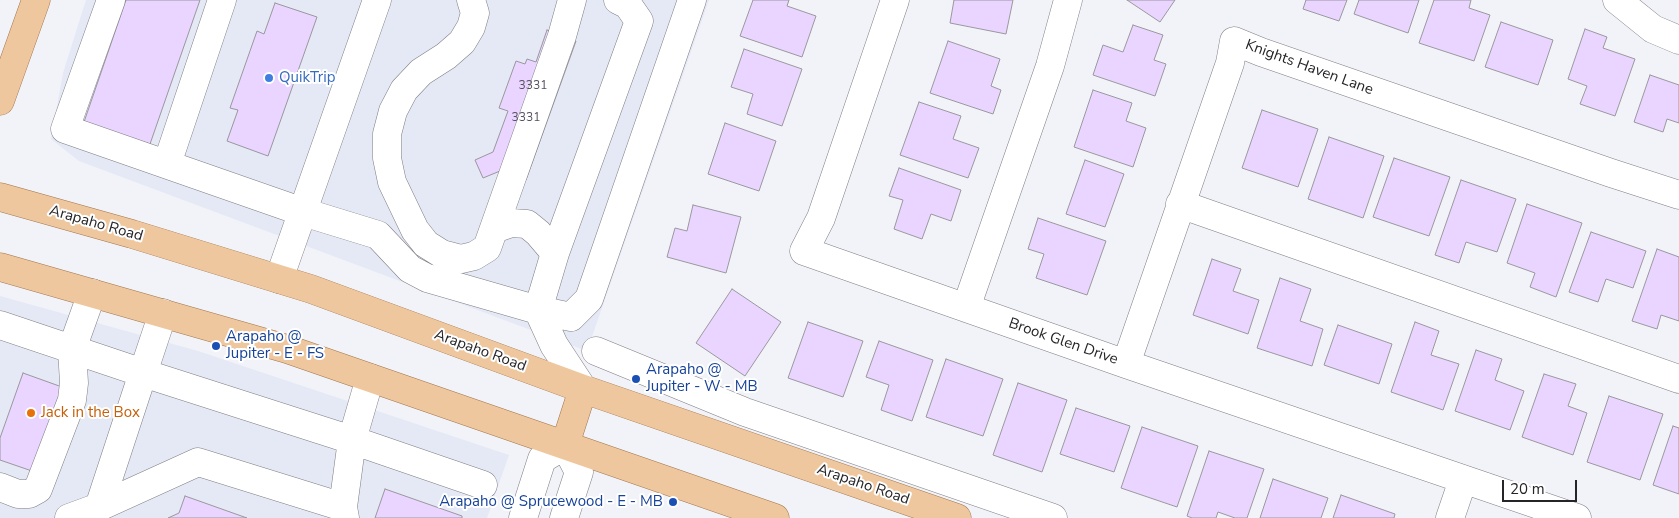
<!DOCTYPE html>
<html>
<head>
<meta charset="utf-8">
<style>
  body { margin:0 }
  #map { position:relative; width:1679px; height:518px; overflow:hidden; background:#f2f3f9; font-family:"Nunito Sans",sans-serif }
  canvas { display:block }
  .scale { position:absolute; left:1502px; top:480px; width:75px; height:22px; box-sizing:border-box; border:2px solid #252528; border-top:0; padding-left:6px; font-size:15px; line-height:18px; white-space:nowrap; color:#252528; -webkit-text-stroke:4px #fff; paint-order:stroke }
</style>
</head>
<body>
<div id="map">
<canvas width="1679" height="518"></canvas>
<div class="scale">20 m</div>
</div>
<script>
const c = document.querySelector('canvas').getContext('2d');
c.lineJoin = 'round';
function paint(path, color) {
  c.fillStyle = color;
  c.fill(path, 'evenodd');
}
function toPath(rows) {
  const path = new Path2D();
  for (const r of rows) {
    path.moveTo(r[0], r[1]);
    for (let i = 2; i < r.length; i += 2) path.lineTo(r[i], r[i + 1]);
  }
  return path;
}
function trace(path, color, width, dash) {
  c.strokeStyle = color;
  c.lineWidth = width;
  c.lineCap = dash ? 'butt' : 'round';
  c.setLineDash(dash || []);
  c.stroke(path);
}
function write(font, color, halo, rows, align = 'center') {
  c.font = font + ' "Nunito Sans",sans-serif';
  c.lineWidth = 4;
  c.setLineDash([]);
  c.textBaseline = 'middle';
  c.strokeStyle = halo;
  c.fillStyle = color;
  for (const [text, x, y, turn = 0] of rows) {
    c.save();
    c.translate(x, y);
    c.rotate((+turn || 0) * Math.PI / 180);
    c.textAlign = isNaN(turn) ? turn : align;
    if (halo) c.strokeText(text, 0, 0);
    c.fillText(text, 0, 0);
    c.restore();
  }
}
const built = toPath([
  [86,0,709,0,587,351,79,161,51,139,63,73],
  [0,296,198,351,509,455,487,518,0,518]
]);
const building = toPath([
  [126,0,200,0,150,144,84,122,126,0],
  [753,0,789,0,787,6,816,16,802,57,740,36,753,0],
  [954,0,1013,0,1006,34,950,23,954,0],
  [1127,0,1175,0,1160,22,1127,0],
  [1306,0,1347,0,1339,21,1303,9,1306,0],
  [1359,0,1419,0,1408,33,1354,14,1359,0],
  [1434,0,1471,0,1469,8,1490,15,1474,61,1419,43,1434,0],
  [275,3,317,17,268,156,227,141,238,110,230,108,257,31,264,34,275,3],
  [1501,22,1553,40,1538,85,1485,67,1501,22],
  [1133,25,1163,35,1154,60,1166,64,1155,96,1093,75,1103,45,1123,52,1133,25],
  [1585,29,1607,37,1603,48,1635,59,1615,116,1580,104,1587,86,1568,79,1585,29],
  [547,30,576,41,526,180,500,171,483,178,475,160,493,152,508,111,499,108,516,61,525,64,527,59,536,62,547,30],
  [948,41,1000,59,991,86,1001,90,993,114,930,93,948,41],
  [744,49,802,69,782,126,747,114,753,94,731,87,744,49],
  [1650,75,1679,85,1679,123,1667,119,1663,132,1634,122,1650,75],
  [1093,90,1132,103,1126,121,1146,128,1133,167,1074,147,1093,90],
  [919,102,961,116,953,139,979,148,968,178,900,155,919,102],
  [1262,110,1318,129,1298,187,1242,168,1262,110],
  [725,123,776,141,759,191,708,174,725,123],
  [1329,137,1384,156,1363,218,1308,199,1329,137],
  [1394,158,1450,177,1429,236,1373,217,1394,158],
  [1085,160,1124,174,1105,227,1066,214,1085,160],
  [899,168,961,190,951,221,931,214,922,239,894,229,903,200,889,196,899,168],
  [1461,180,1516,199,1497,252,1466,242,1459,263,1435,255,1461,180],
  [1527,204,1582,223,1556,297,1530,287,1535,273,1507,263,1527,204],
  [693,205,741,217,726,273,667,257,675,228,687,231,693,205],
  [1038,218,1106,241,1087,295,1036,278,1044,254,1028,249,1038,218],
  [1591,232,1646,251,1633,288,1606,279,1598,302,1569,292,1591,232],
  [1657,249,1679,257,1679,321,1661,315,1657,329,1632,321,1657,249],
  [1212,259,1241,269,1233,291,1259,300,1248,334,1193,315,1212,259],
  [1280,278,1311,289,1300,321,1323,329,1312,366,1257,348,1280,278],
  [732,289,781,322,745,376,696,343,732,289],
  [808,322,863,341,843,397,788,378,808,322],
  [1415,322,1439,331,1431,355,1459,364,1443,410,1391,392,1415,322],
  [1338,325,1392,344,1379,384,1324,365,1338,325],
  [879,341,933,360,912,421,881,410,889,385,866,377,879,341],
  [1476,350,1502,359,1495,380,1524,391,1510,430,1455,411,1476,350],
  [946,359,1003,379,983,436,926,417,946,359],
  [23,373,62,387,32,471,0,460,0,438,23,373],
  [1544,374,1576,384,1568,406,1587,413,1573,455,1522,437,1544,374],
  [1018,383,1067,400,1042,472,993,455,1018,383],
  [1609,396,1663,414,1640,480,1587,462,1609,396],
  [1076,408,1130,426,1114,472,1060,454,1076,408],
  [1673,426,1679,428,1679,494,1653,485,1673,426],
  [1142,427,1198,446,1177,507,1121,488,1142,427],
  [1209,451,1264,469,1247,518,1235,518,1218,512,1216,518,1192,518,1187,516,1209,451],
  [1273,479,1328,498,1321,518,1260,518,1273,479],
  [385,489,462,516,462,518,375,518,385,489],
  [1341,495,1395,514,1394,518,1333,518,1341,495],
  [185,496,247,518,168,518,179,513,185,496]
]);
const minor = toPath([
  [111,0,65,129,303,212,378,235,410,269,427,278,538,310,571,317,589,299,692,0],
  [471,0,475,13,471,27,462,42,446,56,421,72,404,90,393,111,387,134,387,158,392,182,415,230,426,244,442,254,461,259,474,256,487,248,562,36,572,0],
  [895,0,821,218,804,251,1126,364,1577,518],
  [1617,0,1653,29,1679,40],
  [167,164,222,0],
  [1180,204,1679,379],
  [494,229,511,223,527,224,538,233,555,253],
  [279,279,377,0],
  [966,308,1050,66,1068,0],
  [0,325,143,373,163,313],
  [596,351,745,412,1053,518],
  [1126,364,1230,63,1234,41,1261,52,1611,173,1679,195],
  [370,378,352,440,483,485],
  [583,389,554,345,538,310,555,253,639,21,628,5,618,0],
  [0,487,18,494,29,494,38,489,72,400,74,383,72,349,92,293],
  [99,507,198,462,343,507],
  [69,518,99,507,143,373,352,440,343,507,345,518],
  [523,518,542,459,565,445,579,472,564,518],
  [1450,518,1463,480]
]);
const major = toPath([
  [0,101,36,0],
  [0,197,132,234,311,289,583,389,957,518],
  [0,267,287,349,775,518],
  [565,445,583,389]
]);
const markers = [
  [269,78,5,"#3f7fe0"],
  [216,346,5,"#1a4fb4"],
  [636,379,5,"#1a4fb4"],
  [31,413,5,"#e8710a"],
  [673,502,5,"#1a4fb4"]
];
const numberNames = [
  ["3331",533,86],
  ["3331",526,118]
];
const streetNames = [
  ["Knights Haven Lane",1309,68,20],
  ["Arapaho Road",96,224,16],
  ["Brook Glen Drive",1063,342,19],
  ["Arapaho Road",480,351,20],
  ["Arapaho Road",863,485,19]
];
const shopNames = [
  ["QuikTrip",279,78]
];
const transitNames = [
  ["Arapaho @",226,337],
  ["Jupiter - E - FS",226,354],
  ["Arapaho @",646,370],
  ["Jupiter - W - MB",646,387],
  ["Arapaho @ Sprucewood - E - MB",663,502,"right"]
];
const foodNames = [
  ["Jack in the Box",41,413]
];
paint(built, '#e5e8f5');
paint(building, '#e9d5ff');
trace(building, '#9a989d', 1);
trace(minor, '#7e7f84', 29);
trace(major, '#a1764b', 29);
trace(minor, '#fff', 28);
trace(major, '#efc79e', 28);
for (const [x, y, r, color] of markers) {
  const dot = new Path2D();
  dot.arc(x, y, r, 0, 2 * Math.PI);
  c.fillStyle = color;
  c.fill(dot);
  trace(dot, '#fff', 2);
}
write('12px', '#56515e', null, numberNames);
write('15px', '#252528', '#fff', streetNames);
write('15px', '#366cbe', '#fff', shopNames, 'left');
write('15px', '#164399', '#fff', transitNames, 'left');
write('15px', '#c56008', '#fff', foodNames, 'left');
</script>
</body>
</html>
